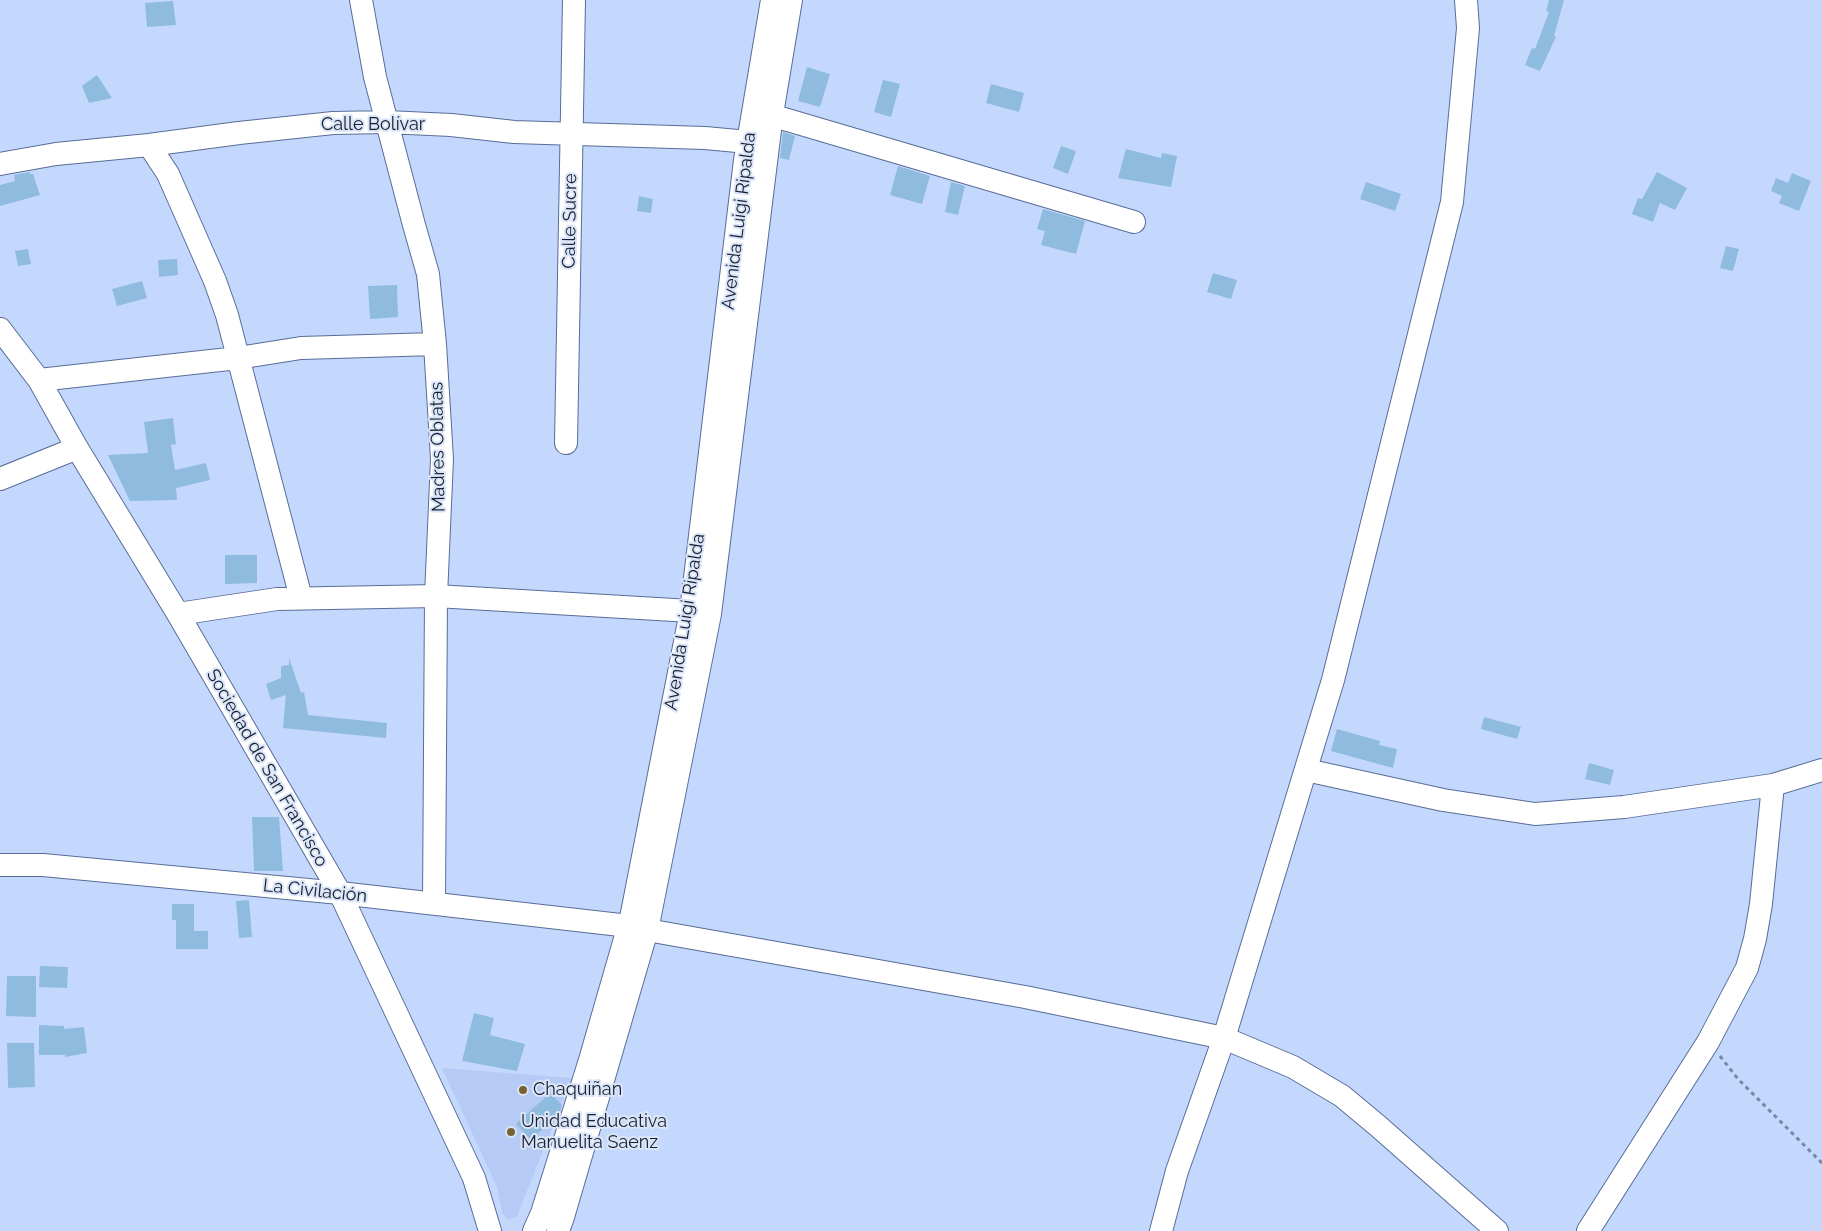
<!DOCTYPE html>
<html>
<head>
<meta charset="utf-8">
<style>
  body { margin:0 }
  canvas { display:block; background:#c4d8fd }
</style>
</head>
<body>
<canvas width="1822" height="1231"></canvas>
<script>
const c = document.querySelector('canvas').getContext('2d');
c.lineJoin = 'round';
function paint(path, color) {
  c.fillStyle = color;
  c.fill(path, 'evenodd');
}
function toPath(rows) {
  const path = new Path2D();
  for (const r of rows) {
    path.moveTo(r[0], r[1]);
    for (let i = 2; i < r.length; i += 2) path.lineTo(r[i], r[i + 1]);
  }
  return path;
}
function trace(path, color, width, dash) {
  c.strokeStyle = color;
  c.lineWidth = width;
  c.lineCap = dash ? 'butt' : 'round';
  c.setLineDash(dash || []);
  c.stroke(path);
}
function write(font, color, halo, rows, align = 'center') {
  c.font = font + ' Raleway,sans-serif';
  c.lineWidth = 4;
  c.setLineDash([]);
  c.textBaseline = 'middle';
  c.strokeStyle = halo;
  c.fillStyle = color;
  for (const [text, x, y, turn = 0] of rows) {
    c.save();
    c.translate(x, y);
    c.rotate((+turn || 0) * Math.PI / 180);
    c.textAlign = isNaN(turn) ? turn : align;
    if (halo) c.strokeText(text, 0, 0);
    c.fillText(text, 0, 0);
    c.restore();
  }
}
const built = toPath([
  [442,1068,572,1078,517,1216,509,1220,502,1213,497,1187]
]);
const building = toPath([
  [1549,0,1564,0,1554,36,1556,37,1540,71,1525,65,1532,48,1535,49,1549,12,1546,11],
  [173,1,176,25,147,27,145,3],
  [807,67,830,74,820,107,798,101],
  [97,75,112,98,89,103,82,86],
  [883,80,900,84,891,117,874,112],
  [991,84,1024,93,1019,112,986,103],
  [783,132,795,136,789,160,780,158],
  [1061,146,1076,151,1068,174,1053,168],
  [1126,149,1161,158,1162,153,1177,156,1171,187,1118,178],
  [898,166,930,176,922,204,890,195],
  [30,172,30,174,33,174,40,195,0,206,0,185,15,181,14,175],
  [1657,172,1687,188,1675,210,1660,203,1653,222,1632,214,1638,198,1642,199],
  [1792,173,1811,181,1799,211,1779,203,1782,196,1771,191,1776,178,1788,183],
  [951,182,965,186,958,215,945,212],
  [1366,182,1401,194,1395,211,1360,199],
  [639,196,653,199,651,213,637,211],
  [1043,209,1085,221,1076,254,1041,245,1045,231,1037,229],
  [1726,246,1739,249,1733,271,1720,268],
  [28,249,31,264,18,266,15,251],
  [177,259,178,275,159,277,158,260],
  [1213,273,1237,280,1231,299,1207,292],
  [142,281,147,298,117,306,112,289],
  [397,285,398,317,370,319,368,286],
  [173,418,176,444,171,445,175,470,206,463,210,480,176,488,177,500,130,501,108,455,148,453,144,422],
  [225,555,257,555,257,583,225,584],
  [289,658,301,693,304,692,308,715,387,723,386,738,283,728,286,695,271,700,266,684,281,678,281,666,289,665],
  [1484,717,1521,727,1517,739,1481,729],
  [1337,729,1380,741,1379,745,1397,749,1393,768,1331,751],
  [1589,763,1614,770,1610,785,1585,779],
  [252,817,279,817,283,871,254,871],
  [249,900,252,937,239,938,236,901],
  [172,904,194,904,194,931,208,931,208,949,176,949,176,920,172,920],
  [40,966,68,967,67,988,39,987],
  [7,976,36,976,36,1017,6,1016],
  [474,1013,494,1018,490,1035,525,1044,517,1071,462,1061],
  [39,1025,64,1026,64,1029,84,1027,87,1053,65,1057,65,1055,39,1055],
  [7,1043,34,1043,35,1087,8,1088],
  [550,1093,562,1105,560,1113,531,1140,516,1124]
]);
const path = toPath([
  [1720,1056,1738,1079,1822,1163]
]);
const minor = toPath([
  [361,0,375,77,414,225,428,274,435,344,442,459,436,596,434,903],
  [757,111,1134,222],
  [149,145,168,174,215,281,227,315,301,598],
  [0,164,56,154,149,145,239,133,333,123,387,122,451,125,514,132,705,138,748,142],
  [0,329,39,380,77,448,178,614,340,893,474,1178,490,1231],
  [39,380,238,358,301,348,435,344],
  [566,443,574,0],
  [0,479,77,448],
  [178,614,277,599,436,596,691,611,706,614],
  [1306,770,1443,800,1535,814,1624,807,1773,785],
  [0,865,43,865,340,893,629,926],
  [647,930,1025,997,1224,1038,1293,1067,1342,1096,1378,1126,1497,1231],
  [534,1231,542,1213,590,1060,631,918,691,611,745,160,772,0],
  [558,1231,563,1217,647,930,710,614,772,114,791,0],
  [1161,1231,1177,1171,1224,1038,1333,680,1452,202,1468,28,1466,0],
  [1588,1231,1708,1042,1747,968,1755,939,1761,904,1773,785,1822,770]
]);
const markers = [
  [523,1090,5,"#796232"],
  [511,1132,5,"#796232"]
];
const streetNames = [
  ["Calle Bolívar",373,125],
  ["Calle Sucre",570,221,-89],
  ["Avenida Luigi Ripalda",739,221,-83],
  ["Madres Oblatas",438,447,-91],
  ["Avenida Luigi Ripalda",685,622,-81],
  ["Sociedad de San Francisco",267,768,60],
  ["La Civilación",315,891,6]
];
const poiNames = [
  ["Chaquiñan",533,1090],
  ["Unidad Educativa",521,1122],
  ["Manuelita Saenz",521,1143]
];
paint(built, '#b5caf5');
paint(building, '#8fbbdf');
trace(minor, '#586d97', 24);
trace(path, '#7786a2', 3, [4, 4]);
trace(minor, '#fff', 22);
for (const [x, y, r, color] of markers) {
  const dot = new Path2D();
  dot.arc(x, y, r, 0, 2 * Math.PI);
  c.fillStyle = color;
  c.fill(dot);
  trace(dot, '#dbe5f8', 2);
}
write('18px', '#171f30', '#dbe5f8', streetNames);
write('18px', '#171f30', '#dbe5f8', poiNames, 'left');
</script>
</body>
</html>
